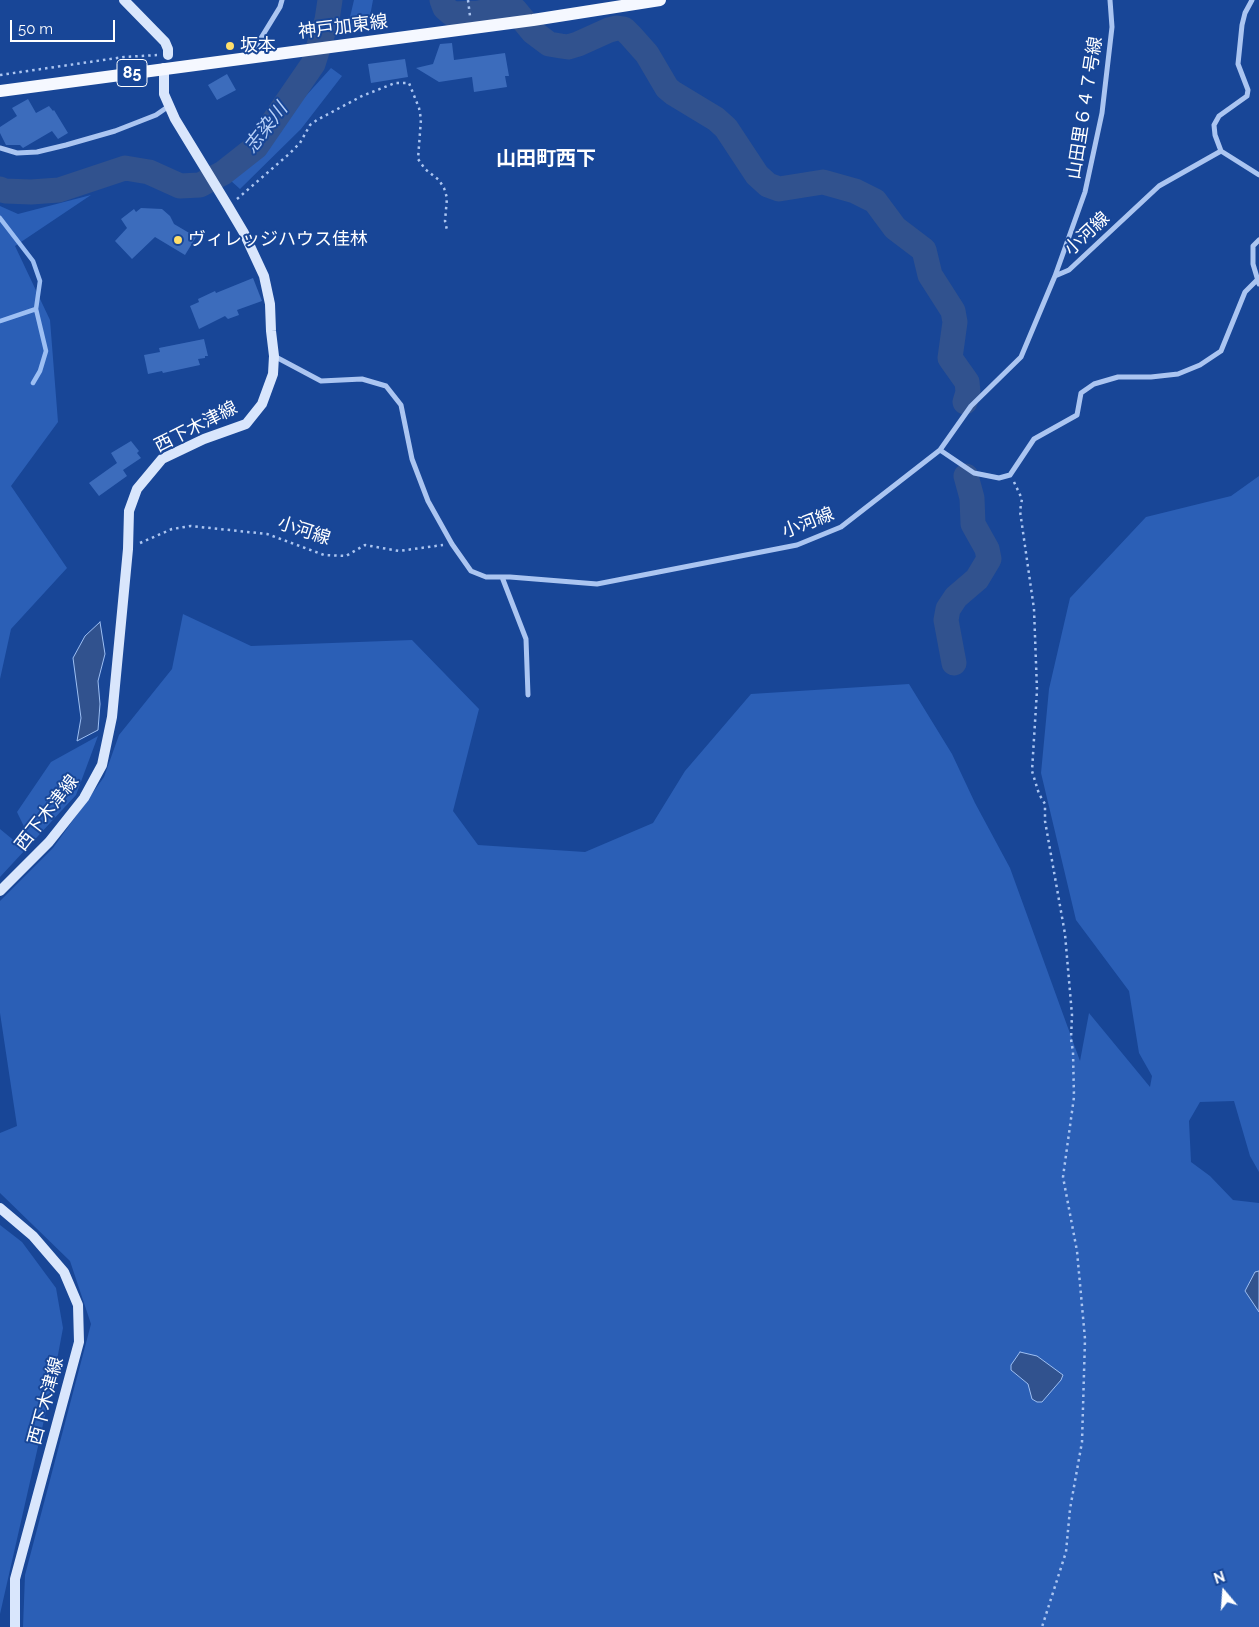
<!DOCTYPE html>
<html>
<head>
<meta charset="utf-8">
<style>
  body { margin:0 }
  #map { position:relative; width:1259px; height:1627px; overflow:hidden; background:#184697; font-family:Raleway,sans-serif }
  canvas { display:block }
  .north { position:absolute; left:1199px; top:1567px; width:50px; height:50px; -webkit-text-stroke:4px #184697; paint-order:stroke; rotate:342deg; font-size:14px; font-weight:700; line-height:20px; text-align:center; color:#fff }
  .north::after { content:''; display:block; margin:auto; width:18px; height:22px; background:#fff; clip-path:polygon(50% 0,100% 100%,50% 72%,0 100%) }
  .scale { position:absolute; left:10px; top:20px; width:105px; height:22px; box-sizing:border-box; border:2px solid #fff; border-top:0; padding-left:6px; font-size:15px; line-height:18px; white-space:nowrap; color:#fff; -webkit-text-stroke:4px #184697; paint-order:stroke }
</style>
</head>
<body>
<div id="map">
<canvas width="1259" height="1627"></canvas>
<div class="north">N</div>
<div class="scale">50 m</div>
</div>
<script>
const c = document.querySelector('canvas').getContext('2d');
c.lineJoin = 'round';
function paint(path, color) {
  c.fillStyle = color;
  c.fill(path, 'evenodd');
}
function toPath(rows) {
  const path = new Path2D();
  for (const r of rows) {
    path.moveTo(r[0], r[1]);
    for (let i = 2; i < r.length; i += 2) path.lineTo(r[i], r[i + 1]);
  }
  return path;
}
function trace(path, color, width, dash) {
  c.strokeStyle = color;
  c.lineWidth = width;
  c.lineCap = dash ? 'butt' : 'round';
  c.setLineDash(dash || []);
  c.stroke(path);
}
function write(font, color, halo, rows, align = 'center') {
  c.font = font + ' Raleway,"Noto Sans JP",sans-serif';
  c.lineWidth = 4;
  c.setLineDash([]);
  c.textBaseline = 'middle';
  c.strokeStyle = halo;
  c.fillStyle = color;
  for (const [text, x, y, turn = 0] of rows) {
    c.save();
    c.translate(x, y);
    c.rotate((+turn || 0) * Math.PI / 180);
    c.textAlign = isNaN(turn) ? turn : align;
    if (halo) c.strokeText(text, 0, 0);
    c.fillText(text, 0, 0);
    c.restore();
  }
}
const green = toPath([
  [354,0,373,0,368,27,347,30],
  [331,68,342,76,301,129,240,189,230,180],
  [91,195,15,246,50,320,58,422,11,486,67,568,11,629,0,679,0,206,18,214],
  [1259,476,1259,1172,1250,1156,1234,1101,1200,1102,1189,1121,1191,1162,1210,1176,1233,1200,1259,1203,1259,1271,1255,1272,1245,1291,1259,1312,1259,1627,23,1627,25,1575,91,1324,70,1261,0,1193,0,1133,17,1126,0,1013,0,901,53,848,104,777,119,735,172,669,183,614,251,646,412,640,479,709,453,811,478,845,585,852,653,823,685,771,751,694,909,684,952,754,975,803,1010,868,1080,1061,1089,1013,1150,1087,1152,1076,1139,1053,1129,991,1076,920,1041,773,1049,689,1070,598,1146,517,1231,496],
  [98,736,76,795,0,877,0,829,17,843,28,835,17,812,51,762],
  [0,1225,22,1242,56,1288,63,1328,54,1376,0,1614]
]);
const water = toPath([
  [100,622,105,654,98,681,100,704,98,730,77,741,81,718,73,658,85,636,100,622],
  [1259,1271,1259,1312,1245,1291,1255,1272,1259,1271],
  [1020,1352,1037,1356,1063,1375,1061,1380,1042,1402,1037,1402,1032,1399,1028,1384,1011,1370,1011,1365,1020,1352]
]);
const stream = toPath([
  [0,218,33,261,40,281,36,309,46,351,40,371,33,383],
  [0,321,36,309]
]);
const river = toPath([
  [442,0,445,8,452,14,478,13,501,9,515,10,533,32,549,44,561,46,568,47,578,44,609,30,617,28,624,29,631,36,647,54,667,88,673,93,716,119,726,128,757,175,768,185,779,189,823,182,855,191,875,201,895,228,924,250,930,275,953,311,955,322,950,358,967,382,968,392,965,402],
  [0,189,5,191,31,192,59,190,125,168,149,172,180,186,200,185,223,173,256,147,313,64,327,20,330,0],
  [954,663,946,620,948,609,956,597,977,579,989,559,987,549,973,524,972,498,966,476]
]);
const building = toPath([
  [452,43,454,60,505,53,509,76,505,76,507,87,474,92,472,77,439,82,416,68,433,64,440,44],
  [405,59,408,77,371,83,368,64],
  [227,74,236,90,217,100,208,85],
  [28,99,36,113,49,106,53,111,54,110,68,133,58,139,52,131,23,148,20,145,6,145,0,133,0,127,17,116,12,108],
  [141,208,162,209,170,216,174,224,196,237,185,255,155,237,132,259,115,241,127,228,121,219,134,209,136,212],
  [253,278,262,301,237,310,239,315,228,319,225,316,199,329,190,306,199,302,198,299,215,291,216,293],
  [204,339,208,356,205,356,205,358,198,359,200,365,163,373,162,371,148,374,144,355,160,352,159,348],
  [131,441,139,451,137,453,141,458,123,470,127,476,99,496,89,483,117,463,111,453]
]);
const path = toPath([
  [468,0,470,16],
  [0,75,124,57,157,55],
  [237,199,289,154,300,143,310,125,317,120,362,96,395,83,409,83,419,108,421,119,418,159,425,169,439,180,444,188,447,198,445,221,447,230],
  [1014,482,1022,499,1020,511,1034,609,1037,690,1032,771,1039,794,1045,804,1045,821,1065,934,1072,1015,1071,1039,1073,1052,1074,1097,1063,1177,1077,1251,1085,1339,1082,1442,1070,1509,1066,1552,1042,1627],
  [140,543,172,529,191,526,267,534,324,555,346,556,365,545,399,551,443,545]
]);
const street = toPath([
  [250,56,280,7,282,0],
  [0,148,17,153,37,152,66,145,115,131,156,115,169,106],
  [1221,151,1259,175],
  [1259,240,1253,246,1253,264,1259,284],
  [1055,276,1085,192,1102,113,1112,27,1110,0],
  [274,356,321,381,362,379,386,386,401,405,412,459,428,501,452,544,471,571,486,577,510,577,597,584,797,545,841,527,940,450,971,406,1021,357,1055,276,1069,270,1159,186,1221,151,1215,135,1214,125,1219,116,1247,96,1248,90,1238,64,1242,25,1245,13,1252,0],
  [940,450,974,473,999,478,1010,475,1034,439,1077,415,1081,393,1094,384,1118,377,1151,377,1178,374,1200,365,1221,351,1245,292,1257,280],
  [502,577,526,639,528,695]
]);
const secondary = toPath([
  [124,0,165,42,168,49,168,55],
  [0,891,49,842,84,798,102,765,112,717,128,549,129,511,137,489,162,459,204,439,246,424,262,404,273,374,274,356,271,331,270,304,264,276,244,233,228,206,175,119,164,94,164,68],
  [0,1208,33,1236,64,1272,78,1305,79,1342,15,1579,15,1627]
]);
const primary = toPath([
  [0,91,533,20,660,0]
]);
const markers = [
  [230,46,5,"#ffdf6b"],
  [178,240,5,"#ffdf6b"]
];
const shields = [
  [132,73,30]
];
const shieldNames = [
  ["85",132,73]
];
const streetNames = [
  ["神戸加東線",343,27,-7],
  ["山田里６４７号線",1085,108,-81],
  ["小河線",1087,234,-43],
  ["西下木津線",196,427,-27],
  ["小河線",808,523,-21],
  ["小河線",304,531,18],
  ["西下木津線",47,813,-52],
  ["西下木津線",46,1401,-75]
];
const poiNames = [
  ["坂本",240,46],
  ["ヴィレッジハウス佳林",188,240]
];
const waterNames = [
  ["志染川",266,128,-52]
];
const quarterNames = [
  ["山田町西下",546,159]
];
paint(green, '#2b5fb6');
paint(water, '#31528e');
trace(water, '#9dbff3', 1);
trace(stream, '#9dbff3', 4.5);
trace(river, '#31528e', 25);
paint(building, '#3c6cbc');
trace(path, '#abc5f1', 2.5, [2.5, 4]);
trace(street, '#abc5f1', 5);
trace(secondary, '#d9e6fc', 10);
trace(primary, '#f5f8ff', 12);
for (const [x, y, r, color] of markers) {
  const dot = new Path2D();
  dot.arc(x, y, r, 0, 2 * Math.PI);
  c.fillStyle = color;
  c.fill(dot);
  trace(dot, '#184697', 2);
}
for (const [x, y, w] of shields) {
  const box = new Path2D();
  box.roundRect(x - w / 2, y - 13.5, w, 27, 4);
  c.fillStyle = '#184697';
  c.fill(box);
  trace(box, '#fff', 1);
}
write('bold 16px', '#fff', null, shieldNames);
write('18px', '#fff', '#184697', streetNames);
write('18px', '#fff', '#184697', poiNames, 'left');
write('italic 19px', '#b7d0f8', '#184697', waterNames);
write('bold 20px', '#fff', '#184697', quarterNames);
</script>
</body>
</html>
